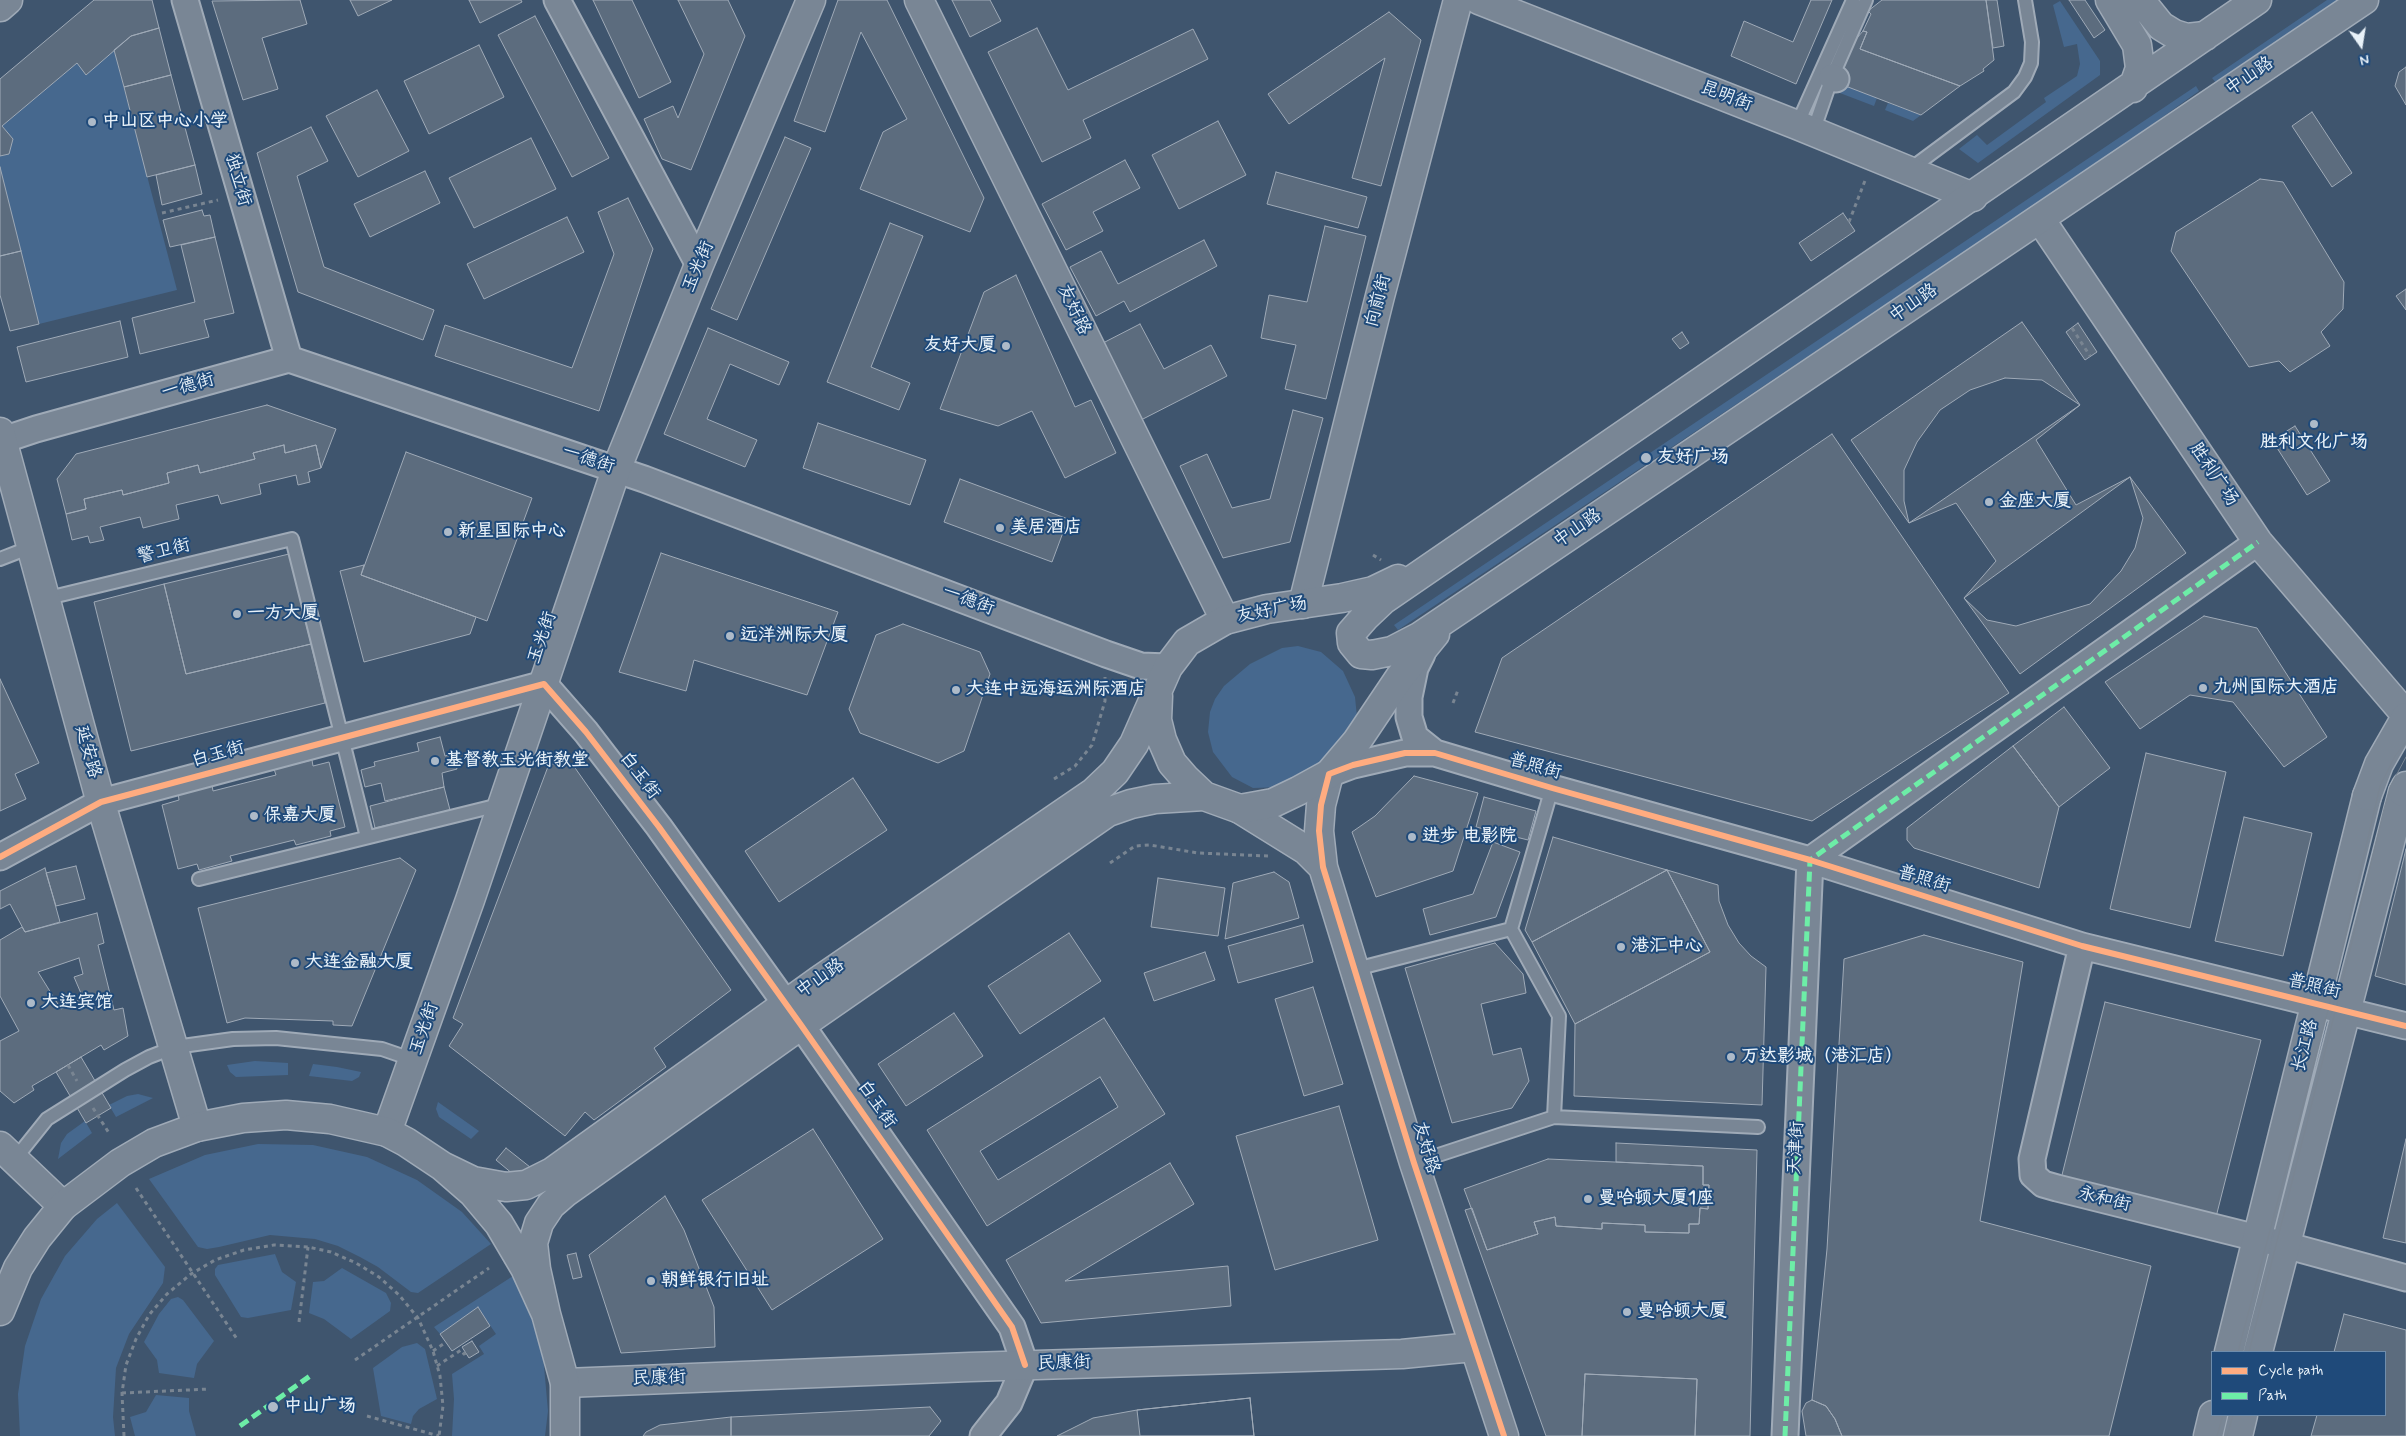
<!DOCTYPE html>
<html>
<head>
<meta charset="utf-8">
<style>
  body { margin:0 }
  #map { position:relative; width:2406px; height:1436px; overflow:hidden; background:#3f556e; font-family:Mynerve,sans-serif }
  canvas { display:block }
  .legend { position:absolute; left:2211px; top:1351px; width:175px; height:65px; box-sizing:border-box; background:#1f4a7a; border:1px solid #6f8dac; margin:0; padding:6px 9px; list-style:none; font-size:15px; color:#e8f1f8 }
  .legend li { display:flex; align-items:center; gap:10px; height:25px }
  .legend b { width:25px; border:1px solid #6f8dac }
  .north { position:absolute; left:2336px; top:20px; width:50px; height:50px; -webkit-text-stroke:4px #1f4a7a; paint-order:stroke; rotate:167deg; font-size:14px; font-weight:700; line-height:20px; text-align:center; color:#e8f1f8 }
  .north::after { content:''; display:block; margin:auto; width:18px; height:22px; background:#e8f1f8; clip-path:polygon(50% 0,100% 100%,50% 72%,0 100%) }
</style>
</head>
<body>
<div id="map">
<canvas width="2406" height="1436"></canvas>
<ul class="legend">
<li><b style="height:6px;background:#ffac80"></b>Cycle path</li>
<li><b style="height:6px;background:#6deda7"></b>Path</li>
</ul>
<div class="north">N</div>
</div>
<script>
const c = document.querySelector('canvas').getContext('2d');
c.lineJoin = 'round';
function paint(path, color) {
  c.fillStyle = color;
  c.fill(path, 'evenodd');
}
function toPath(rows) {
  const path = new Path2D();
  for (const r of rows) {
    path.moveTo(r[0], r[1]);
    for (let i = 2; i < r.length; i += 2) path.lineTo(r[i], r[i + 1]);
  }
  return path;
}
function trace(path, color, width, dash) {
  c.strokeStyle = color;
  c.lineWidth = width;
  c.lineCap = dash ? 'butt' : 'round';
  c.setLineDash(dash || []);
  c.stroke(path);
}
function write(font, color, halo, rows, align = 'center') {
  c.font = font + ' Mynerve,"LXGW WenKai TC",sans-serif';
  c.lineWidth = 4;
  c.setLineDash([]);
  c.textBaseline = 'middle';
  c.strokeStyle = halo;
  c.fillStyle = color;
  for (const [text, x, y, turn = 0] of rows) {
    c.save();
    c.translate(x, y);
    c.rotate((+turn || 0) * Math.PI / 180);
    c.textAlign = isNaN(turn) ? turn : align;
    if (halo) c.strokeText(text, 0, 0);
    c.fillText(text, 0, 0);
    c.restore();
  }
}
const green = toPath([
  [2327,0,2341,0,2217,84,2212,78],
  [2060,1,2100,61,2100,75,1978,163,1959,149,1977,135,1987,145,2046,102,2044,98,2077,76,2080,64,2077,44,2064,47,2053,5],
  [114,50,177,290,39,324,0,167,0,156,9,154,13,139,2,126,77,63],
  [1835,82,1877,98,1874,106,1832,90],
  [2196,86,2199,91,2108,156,1398,630,1394,625],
  [1888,103,1921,115,1913,121,1885,110],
  [1298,646,1321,652,1343,671,1355,697,1357,717,1352,730,1331,758,1283,787,1253,788,1232,777,1213,752,1208,732,1210,712,1215,699,1224,686,1250,664,1282,648],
  [255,1061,288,1063,288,1075,236,1077,230,1072,227,1065],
  [313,1064,337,1067,361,1072,359,1077,352,1081,309,1076],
  [138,1094,153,1098,116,1117,109,1105,127,1096],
  [438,1102,479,1131,471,1139,439,1117,436,1109],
  [85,1121,92,1133,58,1159,61,1143,67,1134],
  [258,1144,313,1145,367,1157,417,1180,462,1212,491,1244,418,1293,411,1292,378,1267,360,1257,338,1246,315,1239,270,1235,219,1247,207,1249,198,1247,149,1179,205,1155],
  [117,1203,165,1267,163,1283,129,1334,116,1368,113,1417,115,1436,20,1436,18,1394,25,1346,41,1299,65,1256,97,1219],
  [275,1254,282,1272,296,1282,291,1310,248,1318,241,1317,215,1275,215,1269,218,1265],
  [342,1268,386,1293,391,1303,390,1311,351,1339,324,1319,309,1313,313,1282,324,1281],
  [513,1276,527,1304,543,1355,548,1411,545,1436,452,1436,454,1399,452,1374,484,1354,479,1346,496,1334,478,1308,440,1334,434,1327],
  [178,1297,183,1300,214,1341,197,1364,194,1378,159,1373,157,1360,144,1342,159,1314,171,1299],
  [417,1343,425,1349,437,1399,419,1409,413,1416,411,1424,381,1416,373,1368,402,1347],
  [156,1395,189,1398,189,1411,196,1436,135,1436,130,1417,146,1412]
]);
const building = toPath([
  [94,0,152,0,159,28,131,36,86,75,77,63,2,126,13,139,9,154,0,156,0,79,94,0],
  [300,0,307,24,262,38,278,89,243,100,212,1,300,0],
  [350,0,392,0,358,16,350,0],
  [469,0,521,0,522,2,480,23,469,0],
  [593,0,632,0,671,82,639,98,593,0],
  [678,0,728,0,745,36,691,170,662,159,644,119,673,106,678,118,704,54,678,0],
  [838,0,887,0,984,198,970,232,860,189,883,132,907,119,861,32,825,132,794,121,838,0],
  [952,0,990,0,1001,21,970,37,952,0],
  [1811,0,1832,0,1796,84,1731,56,1744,21,1793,42,1811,0],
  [1882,0,1986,0,1994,60,1983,69,1984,71,1960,86,1860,49,1867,32,1863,31,1871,14,1868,11,1882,0],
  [1986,0,1997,0,2004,46,1993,48,1986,0],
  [2069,0,2085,0,2105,30,2094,38,2069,0],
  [1389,12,1421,40,1381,186,1352,178,1385,58,1289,124,1268,94,1389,12],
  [535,16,609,158,572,177,498,35,535,16],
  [159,28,171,75,124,87,114,50,131,36,159,28],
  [1037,28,1068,90,1193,29,1208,59,1083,120,1091,138,1042,162,988,52,1037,28],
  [1863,31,1867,32,1860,49,1960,86,1921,115,1835,82,1851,45,1863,31],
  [479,45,504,97,429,134,404,81,479,45],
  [2406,67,2406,105,2395,86,2399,72,2406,67],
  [171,75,195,165,147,177,124,87,171,75],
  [377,90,409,151,358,177,326,116,377,90],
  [2312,112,2352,173,2332,187,2292,126,2312,112],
  [1218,121,1246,175,1179,209,1152,155,1218,121],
  [311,127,328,161,297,176,324,267,434,310,423,340,298,292,257,153,311,127],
  [785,137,811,148,737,320,711,309,785,137],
  [531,138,556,189,474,228,449,178,531,138],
  [1125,160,1140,188,1093,212,1103,231,1066,250,1042,204,1125,160],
  [195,165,202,194,162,205,156,175,195,165],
  [0,167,21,251,0,256,0,167],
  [425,171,440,203,370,237,354,204,425,171],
  [1276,172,1367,197,1358,228,1267,204,1276,172],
  [2260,179,2283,182,2344,282,2343,309,2321,332,2330,346,2290,372,2279,361,2249,367,2171,251,2176,232,2260,179],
  [628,198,653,249,599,411,435,356,445,325,572,368,614,254,598,212,628,198],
  [202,210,204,216,210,215,215,237,170,247,163,220,202,210],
  [1843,213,1855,231,1811,261,1799,243,1843,213],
  [567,217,584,252,484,299,467,264,567,217],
  [890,223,923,236,871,367,910,383,899,410,827,382,890,223],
  [1325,226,1366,236,1326,399,1285,389,1296,345,1261,338,1269,295,1307,302,1325,226],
  [215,237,234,313,204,320,209,337,140,354,132,318,195,302,181,245,215,237],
  [1204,240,1217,266,1130,312,1124,301,1096,316,1070,267,1101,251,1118,284,1204,240],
  [21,251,39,324,10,331,0,295,0,256,21,251],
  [1016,275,1075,407,1091,400,1116,453,1065,478,1032,411,998,426,940,409,984,292,1016,275],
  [2406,289,2406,310,2396,296,2406,289],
  [120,321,128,357,26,382,17,347,120,321],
  [2022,322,2080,405,1909,523,1851,440,2022,322],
  [2078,323,2097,352,2085,360,2066,332,2078,323],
  [1140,324,1164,369,1211,345,1227,376,1141,420,1101,344,1140,324],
  [708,328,789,362,779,385,730,364,707,419,757,440,745,467,664,434,708,328],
  [1682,332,1689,343,1680,349,1672,339,1682,332],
  [2005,378,2042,380,2080,405,2036,440,2076,505,2130,477,2143,518,2135,548,2121,571,2090,604,2016,626,1987,620,1964,598,1996,561,1956,503,1909,523,1904,501,1904,470,1917,442,1940,410,1970,390,2005,378],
  [267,405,336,429,321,468,316,445,285,453,284,445,253,453,255,459,200,473,198,465,167,473,169,483,123,495,122,490,84,499,86,509,66,514,57,479,76,454,267,405],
  [1293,410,1323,418,1290,542,1223,558,1180,466,1207,454,1232,508,1270,499,1293,410],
  [818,423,926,460,910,505,803,468,818,423],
  [2295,426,2330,481,2307,495,2272,440,2295,426],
  [1832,434,2009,693,1812,821,1475,732,1502,658,1832,434],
  [284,445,285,453,316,445,321,468,308,472,310,482,298,485,296,475,259,484,261,494,221,504,218,495,176,505,179,519,143,528,140,517,100,527,104,540,90,543,88,536,72,540,66,514,86,509,84,499,122,490,123,495,169,483,167,473,198,465,200,473,255,459,253,453,284,445],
  [406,452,532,498,487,621,361,575,406,452],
  [2130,477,2186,553,2020,674,1964,598,2130,477],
  [960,479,1068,519,1052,562,944,522,960,479],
  [661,553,838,612,807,695,694,660,686,691,619,672,661,553],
  [289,554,311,644,186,674,164,584,289,554],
  [364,565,361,575,476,617,470,634,364,662,340,571,364,565],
  [164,584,186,674,311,644,325,703,131,751,94,602,164,584],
  [2204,616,2257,628,2327,737,2284,767,2233,702,2190,695,2140,729,2105,682,2204,616],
  [903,624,980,652,990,674,964,751,938,763,860,733,849,709,876,635,903,624],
  [0,679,39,763,15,774,26,799,0,811,0,679],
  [2064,707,2110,768,2059,807,2013,746,2064,707],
  [440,737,445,756,453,754,457,769,442,773,444,787,385,801,381,783,365,787,361,770,375,766,374,762,419,751,417,743,440,737],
  [2013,746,2059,807,2039,888,1914,848,1907,840,1907,828,2013,746],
  [2146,753,2226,772,2190,928,2110,909,2146,753],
  [312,760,313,766,329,762,345,827,330,831,331,836,296,845,294,840,230,856,232,861,199,870,197,864,178,869,162,805,179,800,178,793,212,785,213,791,276,775,274,769,312,760],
  [549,764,573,765,731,990,654,1048,666,1067,594,1120,585,1112,565,1136,449,1046,463,1024,453,1018,549,764],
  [1414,776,1478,793,1453,871,1376,897,1352,832,1375,816,1414,776],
  [853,778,887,830,779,902,745,851,853,778],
  [444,787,450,810,375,828,370,806,444,787],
  [1484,797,1536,811,1528,840,1476,827,1484,797],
  [2244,817,2312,833,2283,956,2215,941,2244,817],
  [1553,837,1667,870,1532,942,1525,930,1553,837],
  [1493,842,1520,852,1496,917,1430,935,1423,909,1473,894,1493,842],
  [2406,849,2406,985,2375,976,2406,849],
  [400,858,416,870,352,1026,333,1025,333,1021,245,1018,227,1023,198,908,400,858],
  [76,866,85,899,56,906,46,873,76,866],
  [45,868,60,922,25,932,10,904,0,909,0,891,45,868],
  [1667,870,1718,885,1719,901,1728,925,1739,943,1751,956,1766,967,1762,1105,1574,1096,1575,1024,1710,952,1667,870],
  [1667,870,1710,952,1575,1024,1532,942,1667,870],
  [1274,872,1289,882,1299,918,1225,939,1233,883,1274,872],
  [1158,878,1225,888,1218,936,1151,927,1158,878],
  [97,913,104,943,98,945,114,1010,123,1008,128,1036,104,1050,101,1045,56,1072,32,1086,34,1090,14,1103,0,1091,0,1041,19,1031,0,996,0,940,22,927,25,932,97,913],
  [79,958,83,974,74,977,83,998,61,1009,38,972,79,958],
  [1303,925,1313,962,1238,983,1228,946,1303,925],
  [1069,933,1101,981,1020,1034,988,986,1069,933],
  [1924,935,2023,962,1980,1221,2151,1266,2109,1436,1842,1436,1835,1419,1826,1406,1812,1400,1827,1249,1844,959,1924,935],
  [1495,943,1523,974,1526,993,1481,1004,1493,1055,1521,1048,1529,1081,1512,1108,1452,1123,1405,968,1495,943],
  [1205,952,1215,980,1154,1001,1144,973,1205,952],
  [1313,987,1343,1084,1304,1096,1275,999,1313,987],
  [2105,1002,2261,1040,2216,1217,2061,1179,2105,1002],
  [954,1013,983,1056,906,1106,878,1064,954,1013],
  [1104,1018,1165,1114,987,1226,927,1130,1104,1018],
  [1100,1077,1118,1107,998,1180,980,1151,1100,1077],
  [81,1057,111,1108,86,1123,56,1072,81,1057],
  [1339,1106,1378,1240,1275,1270,1236,1136,1339,1106],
  [813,1129,883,1239,772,1310,702,1200,813,1129],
  [2406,1139,2406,1243,2383,1238,2406,1139],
  [1616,1143,1757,1150,1750,1436,1695,1436,1697,1379,1585,1374,1582,1436,1546,1436,1465,1210,1472,1208,1487,1250,1538,1234,1534,1222,1555,1217,1556,1226,1602,1229,1602,1223,1645,1225,1645,1232,1689,1233,1689,1224,1699,1224,1700,1208,1708,1209,1709,1185,1703,1185,1703,1166,1616,1162,1616,1143],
  [506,1148,535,1171,525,1184,496,1160,506,1148],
  [1548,1159,1703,1166,1703,1185,1709,1185,1708,1209,1700,1208,1699,1224,1689,1224,1689,1233,1645,1232,1645,1225,1602,1223,1602,1229,1556,1226,1555,1217,1534,1222,1538,1234,1487,1250,1464,1189,1548,1159],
  [1170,1163,1194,1204,1065,1281,1228,1266,1231,1306,1041,1323,1006,1260,1170,1163],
  [665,1196,684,1230,714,1307,715,1347,621,1353,589,1255,665,1196],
  [576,1253,582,1277,573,1279,567,1255,576,1253],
  [478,1307,490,1326,452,1351,440,1334,478,1307],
  [2344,1314,2406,1330,2406,1436,2311,1436,2317,1415,2385,1415,2385,1352,2334,1352,2344,1314],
  [472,1341,479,1352,469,1358,462,1347,472,1341],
  [1585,1374,1697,1379,1695,1436,1582,1436,1585,1374],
  [1250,1398,1254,1436,1057,1436,1093,1418,1137,1410,1250,1398],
  [1250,1398,1254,1436,1140,1436,1137,1410,1250,1398],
  [1812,1400,1826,1406,1835,1419,1842,1436,1806,1436,1802,1411,1806,1403,1812,1400],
  [930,1407,941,1421,929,1436,731,1436,731,1417,930,1407],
  [731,1417,731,1436,643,1436,646,1432,660,1425,731,1417]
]);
const path = toPath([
  [162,213,218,200],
  [1849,222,1866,178],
  [2072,328,2090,356],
  [1373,555,1381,560],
  [1453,703,1458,690],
  [1054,779,1075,766,1092,745,1105,701,1105,677],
  [1110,863,1135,846,1150,845,1198,853,1268,856],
  [68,1065,77,1081],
  [93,1108,109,1133],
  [136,1188,237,1339],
  [299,1322,308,1247],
  [433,1351,446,1342],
  [355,1360,489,1268],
  [437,1366,461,1350,464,1354,466,1353],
  [122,1393,209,1389],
  [367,1416,439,1436],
  [124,1436,122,1393,126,1365,136,1339,149,1315,167,1294,191,1274,215,1260,244,1250,274,1245,308,1247,331,1252,356,1263,379,1277,399,1295,418,1318,433,1351,440,1376,443,1406,439,1436]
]);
const lane = toPath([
  [1797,125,1853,0],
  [1813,132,1832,77,1866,0],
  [1909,170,2014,92,2025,77,2031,63,2032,42,2025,0],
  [0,559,31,547],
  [44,599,292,539,367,837],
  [1552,788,1511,929,1559,1016,1554,1117],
  [199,879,503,804],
  [1356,969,1511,929],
  [15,1159,47,1119,125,1070,149,1057,175,1047,233,1039,276,1038,382,1049,414,1060],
  [1414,1163,1554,1117,1758,1127]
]);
const street = toPath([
  [185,0,289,359],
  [557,0,699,265],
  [1832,77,1836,79],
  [0,441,36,429,289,359,644,479,1106,654,1141,666,1168,667],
  [1422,654,1415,668,1409,697,1409,717,1415,737,1435,753],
  [1329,774,1353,765,1405,753,1435,753,1552,788,1810,860,2082,946,2406,1026],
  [0,857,101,802,544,684,586,732,659,827,801,1025,1012,1327,1025,1365,1009,1403,983,1436],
  [2082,946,2032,1159,2033,1175,2043,1184,2057,1188,2285,1245,2406,1278],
  [1785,1436,1810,860,2258,542]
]);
const secondary = toPath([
  [919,0,1225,620],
  [1479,0,1797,125,1973,197],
  [0,7,8,0],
  [2040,219,2258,542,2406,715],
  [0,432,104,814,197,1127],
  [1303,604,1380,296,1458,0],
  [1329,774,1321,805,1319,831,1323,867,1414,1163,1504,1436],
  [1240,809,1306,850,1323,867],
  [387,1132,470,900,616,470,699,265,811,0],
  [0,1146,63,1206],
  [2229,1352,2367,796],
  [2258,1352,2403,792],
  [565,1383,970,1367,1402,1354,1473,1347],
  [2208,1436,2213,1415],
  [2238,1436,2243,1415]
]);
const primary = toPath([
  [2110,0,2137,45,2140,68,2133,88],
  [2140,0,2161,26,2174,34,2187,38,2205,36],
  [2257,0,1383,600,1365,617,1351,633,1352,643,1361,654,1372,655,1392,651,1419,637,2364,0],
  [1158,696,1157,720,1162,740,1172,763,1185,778,1204,796,1240,809,1273,803,1298,791,1329,774,1357,741,1400,677,1435,634],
  [2403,792,2406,786],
  [2367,796,2379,764,2406,717],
  [442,1166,473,1181,506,1187,526,1185,552,1172,818,981,1094,792,1115,772,1134,744,1168,667,1187,642,1225,620,1267,609,1342,598,1373,591,1398,579],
  [0,1311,18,1268,37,1238,63,1206,120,1163,154,1143,197,1127,243,1118,286,1115,330,1119,387,1132,406,1142,442,1166,473,1193,499,1224,525,1268,546,1314,565,1383,565,1436],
  [546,1314,536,1269,533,1243,539,1223,551,1205,566,1192,801,1025,1108,812,1131,804,1155,799,1204,796]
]);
const tram = toPath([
  [2238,1352,2329,1006,2380,786,2395,756,2406,742],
  [2249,1352,2336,1008,2384,809,2390,787,2406,757],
  [2217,1436,2223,1415],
  [2227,1436,2233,1415]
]);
const quiet = toPath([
  [240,1426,310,1376],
  [1785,1436,1810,860,2258,542]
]);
const cycleway = toPath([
  [0,857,101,802,544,684,586,732,659,827,801,1025,1012,1327,1025,1365],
  [1504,1436,1414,1163,1323,867,1319,831,1321,805,1329,774,1353,765,1405,753,1435,753,1552,788,1810,860,2082,946,2406,1026]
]);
const markers = [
  [92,122,5,"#adbac8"],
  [1006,346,5,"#adbac8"],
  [2314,424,5,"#adbac8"],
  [1646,458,6,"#adbac8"],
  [1989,502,5,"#adbac8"],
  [1000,528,5,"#adbac8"],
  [448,532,5,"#adbac8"],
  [237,614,5,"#adbac8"],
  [730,636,5,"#adbac8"],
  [2203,688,5,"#adbac8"],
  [956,690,5,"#adbac8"],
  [435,761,5,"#adbac8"],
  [254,816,5,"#adbac8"],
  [1412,837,5,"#adbac8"],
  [1621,947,5,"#adbac8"],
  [295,963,5,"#adbac8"],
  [31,1003,5,"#adbac8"],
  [1731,1057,5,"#adbac8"],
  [1588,1199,5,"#adbac8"],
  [651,1281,5,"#adbac8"],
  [1627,1312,5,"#adbac8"],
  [273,1407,6,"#adbac8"]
];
const streetNames = [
  ["中山路",2250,77,-34],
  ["昆明街",1726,97,21],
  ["独立街",237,180,74],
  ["玉光街",699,267,-67],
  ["向前街",1379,301,-75],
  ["中山路",1914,304,-34],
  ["友好路",1073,310,64],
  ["一德街",188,387,-15],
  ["一德街",588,460,19],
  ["胜利广场",2213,475,56],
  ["中山路",1578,529,-34],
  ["警卫街",164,552,-14],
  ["一德街",968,601,21],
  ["友好广场",1272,611,-11],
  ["玉光街",543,638,-71],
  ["延安路",87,752,74],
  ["白玉街",218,755,-15],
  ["普照街",1535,767,16],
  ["白玉街",639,776,53],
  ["普照街",1924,880,17],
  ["中山路",821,979,-35],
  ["普照街",2314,987,14],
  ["玉光街",425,1029,-71],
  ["长江路",2306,1046,-75],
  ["白玉街",876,1105,55],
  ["友好路",1425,1148,73],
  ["天津街",1797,1148,-87],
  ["永和街",2104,1200,14],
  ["民康街",1064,1364,-2],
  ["民康街",659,1379,-2]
];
const poiNames = [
  ["中山区中心小学",102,122],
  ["友好大厦",996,346,"right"],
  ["胜利文化广场",2314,443,"center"],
  ["友好广场",1657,458],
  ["金座大厦",1999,502],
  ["美居酒店",1010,528],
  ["新星国际中心",458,532],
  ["一方大厦",247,614],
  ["远洋洲际大厦",740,636],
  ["九州国际大酒店",2213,688],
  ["大连中远海运洲际酒店",966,690],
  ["基督教玉光街教堂",445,761],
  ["保嘉大厦",264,816],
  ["进步 电影院",1422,837],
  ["港汇中心",1631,947],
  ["大连金融大厦",305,963],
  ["大连宾馆",41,1003],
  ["万达影城（港汇店）",1741,1057],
  ["曼哈顿大厦1座",1598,1199],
  ["朝鲜银行旧址",661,1281],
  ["曼哈顿大厦",1637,1312],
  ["中山广场",284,1407]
];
paint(green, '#46688e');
paint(building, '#5c6c7e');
trace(building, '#9faab7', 1);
trace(lane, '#9faab7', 16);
trace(street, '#9faab7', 29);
trace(secondary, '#9faab7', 31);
trace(primary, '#9faab7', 31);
trace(path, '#798592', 3, [4, 4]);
trace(lane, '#798695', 12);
trace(street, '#798695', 25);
trace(secondary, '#798695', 28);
trace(primary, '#798695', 28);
trace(tram, '#798592', 1);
trace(quiet, '#6deda7', 5, [10, 5]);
trace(cycleway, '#ffac80', 6);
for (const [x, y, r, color] of markers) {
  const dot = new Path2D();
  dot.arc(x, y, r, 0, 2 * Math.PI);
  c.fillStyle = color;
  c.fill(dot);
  trace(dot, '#1f4a7a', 2);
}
write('18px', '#e8f1f8', '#1f4a7a', streetNames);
write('bold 18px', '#e8f1f8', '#1f4a7a', poiNames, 'left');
</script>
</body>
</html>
